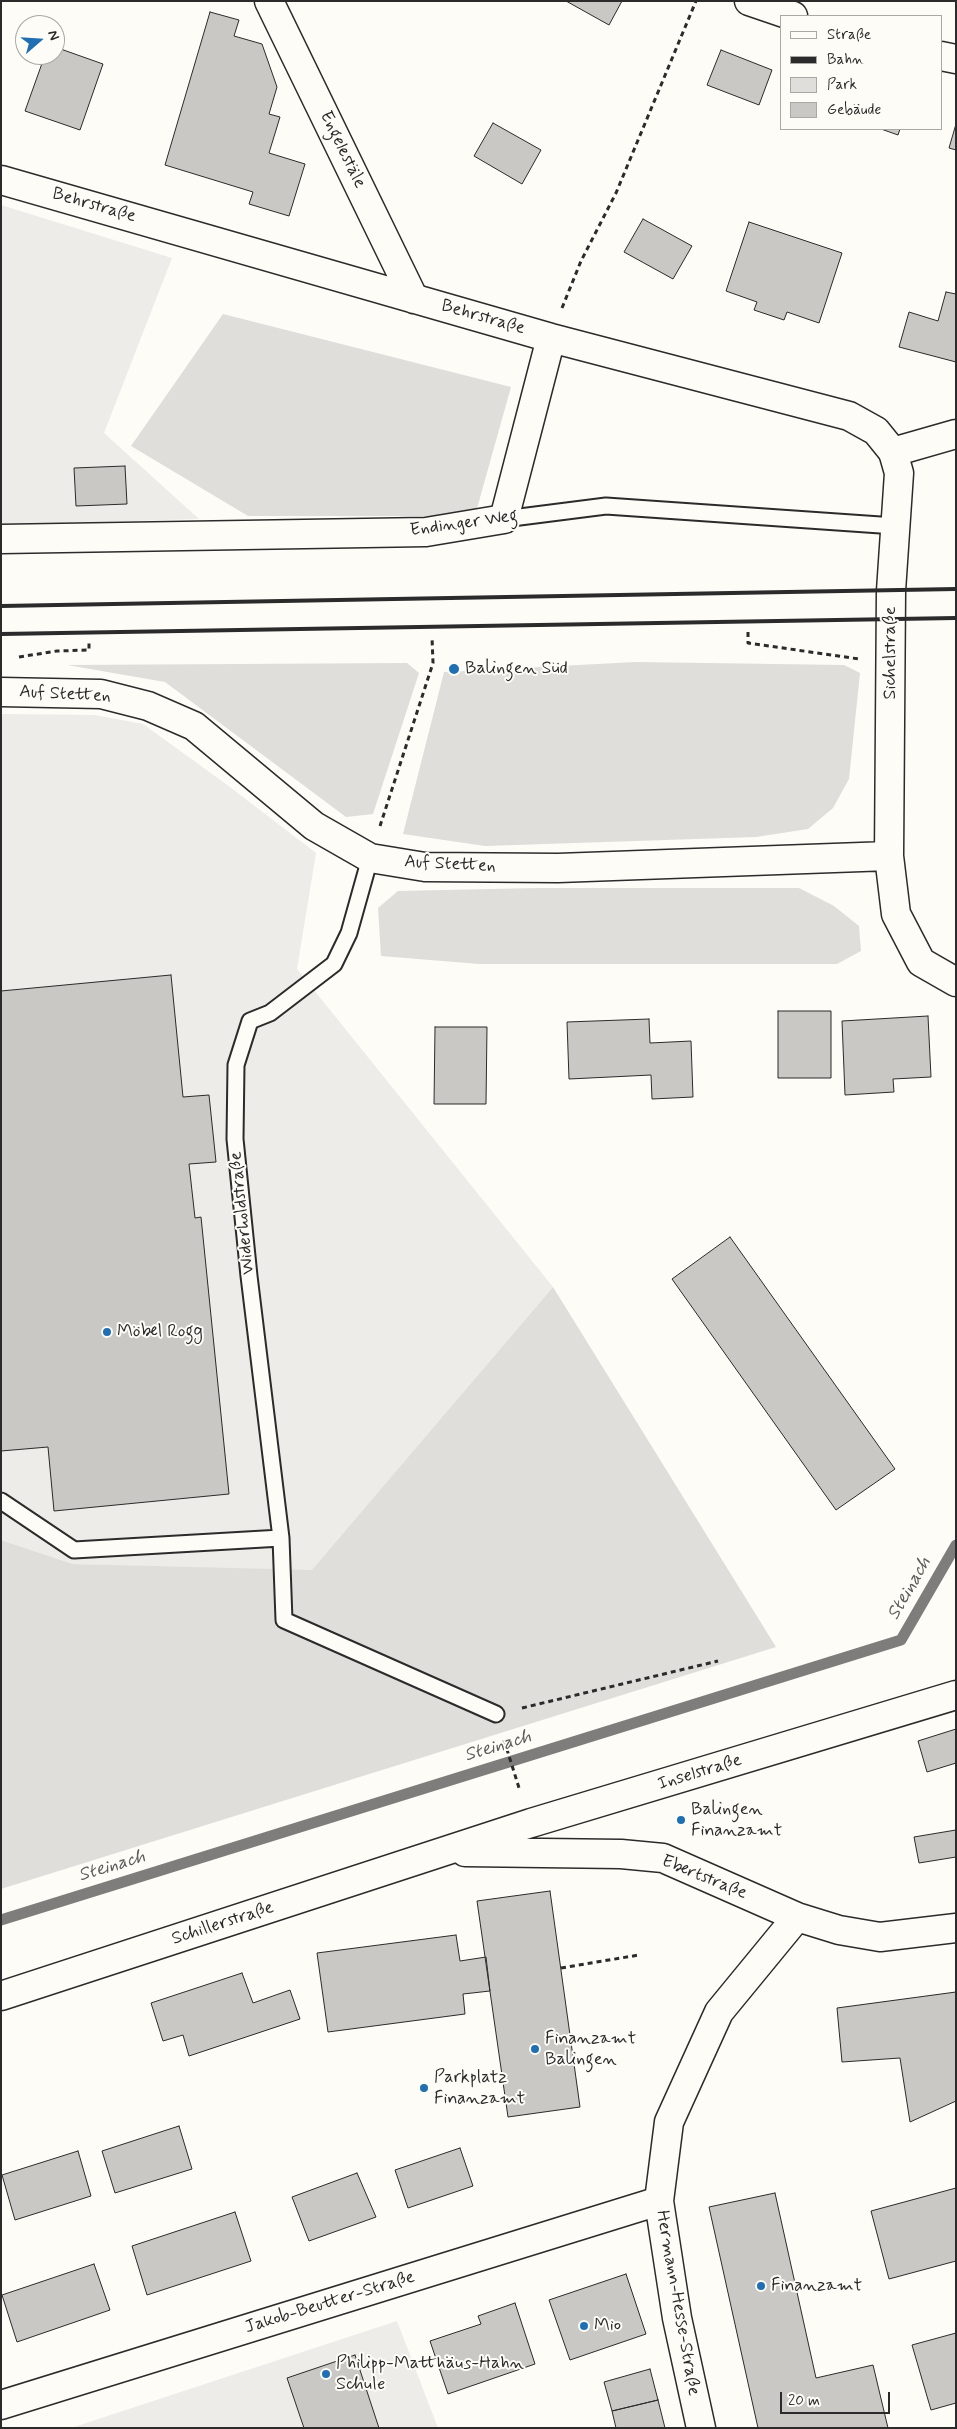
<!DOCTYPE html>
<html>
<head>
<meta charset="utf-8">
<style>
  body { margin:0 }
  #map { position:relative; width:957px; height:2429px; overflow:hidden; background:#fdfcf7; font-family:Mynerve,sans-serif }
  canvas { display:block }
  .frame { position:absolute; inset:0; border:2px solid #2b2b2b; pointer-events:none }
  .legend { position:absolute; left:780px; top:15px; width:162px; height:115px; box-sizing:border-box; background:#fdfcf7; border:1px solid #a9a8a5; margin:0; padding:6px 9px; list-style:none; font-size:15px; color:#2b2b2b }
  .legend li { display:flex; align-items:center; gap:10px; height:25px }
  .legend b { width:25px; border:1px solid #a9a8a5 }
  .north { position:absolute; left:15px; top:15px; width:50px; height:50px; box-sizing:border-box; background:#fdfcf7; border:1px solid #a9a8a5; border-radius:50%; rotate:71deg; font-size:14px; font-weight:700; line-height:20px; text-align:center; color:#2b2b2b }
  .north::after { content:''; display:block; margin:auto; width:18px; height:22px; background:#1f6fb2; clip-path:polygon(50% 0,100% 100%,50% 72%,0 100%) }
  .scale { position:absolute; left:780px; top:2392px; width:110px; height:22px; box-sizing:border-box; border:2px solid #2b2b2b; border-top:0; padding-left:6px; font-size:15px; line-height:18px; white-space:nowrap; color:#2b2b2b; -webkit-text-stroke:4px #fdfcf7; paint-order:stroke }
</style>
</head>
<body>
<div id="map">
<canvas width="957" height="2429"></canvas>
<div class="frame"></div>
<ul class="legend">
<li><b style="height:6px;background:#fdfcf7"></b>Straße</li>
<li><b style="height:6px;background:#2b2b2b"></b>Bahn</li>
<li><b style="height:14px;background:#dfdeda"></b>Park</li>
<li><b style="height:14px;background:#c9c8c4"></b>Gebäude</li>
</ul>
<div class="north">N</div>
<div class="scale">20 m</div>
</div>
<script>
const c = document.querySelector('canvas').getContext('2d');
c.lineJoin = 'round';
function paint(path, color) {
  c.fillStyle = color;
  c.fill(path, 'evenodd');
}
function toPath(rows) {
  const path = new Path2D();
  for (const r of rows) {
    path.moveTo(r[0], r[1]);
    for (let i = 2; i < r.length; i += 2) path.lineTo(r[i], r[i + 1]);
  }
  return path;
}
function trace(path, color, width, dash) {
  c.strokeStyle = color;
  c.lineWidth = width;
  c.lineCap = dash ? 'butt' : 'round';
  c.setLineDash(dash || []);
  c.stroke(path);
}
function write(font, color, halo, rows, align = 'center') {
  c.font = font + ' Mynerve,sans-serif';
  c.lineWidth = 4;
  c.setLineDash([]);
  c.textBaseline = 'middle';
  c.strokeStyle = halo;
  c.fillStyle = color;
  for (const [text, x, y, turn = 0] of rows) {
    c.save();
    c.translate(x, y);
    c.rotate((+turn || 0) * Math.PI / 180);
    c.textAlign = isNaN(turn) ? turn : align;
    if (halo) c.strokeText(text, 0, 0);
    c.fillText(text, 0, 0);
    c.restore();
  }
}
const built = toPath([
  [1,205,172,258,104,433,199,519,1,525],
  [1,714,95,715,143,724,230,787,316,853,297,969,553,1287,312,1571,73,1564,1,1540],
  [397,2321,438,2428,71,2428]
]);
const green = toPath([
  [223,314,511,387,476,512,432,516,248,516,131,446],
  [636,662,844,665,860,673,849,779,833,808,808,829,756,837,485,846,403,834,444,672],
  [407,663,419,673,373,814,346,817,165,682,67,665],
  [537,888,799,888,834,906,859,926,861,951,837,964,479,964,381,956,378,908,398,891],
  [553,1287,776,1647,1,1889,1,1540,73,1564,312,1570]
]);
const stream = toPath([
  [1,1920,901,1640,956,1545]
]);
const building = toPath([
  [566,1,622,1,609,25,566,1],
  [210,12,239,20,234,36,262,44,277,87,269,114,280,117,269,153,305,164,289,216,249,204,253,192,165,165,210,12],
  [55,47,103,64,80,130,25,111,45,55,55,55,55,47],
  [721,50,772,70,759,105,707,85,721,50],
  [493,123,541,150,522,184,474,156,493,123],
  [956,124,956,150,949,148,956,124],
  [881,129,900,129,898,135,881,129],
  [643,219,692,246,673,279,624,252,643,219],
  [749,222,842,253,819,323,787,312,784,320,754,310,757,302,726,291,749,222],
  [946,292,956,294,956,362,899,347,909,312,938,321,946,292],
  [125,466,127,504,76,506,74,468,125,466],
  [171,975,183,1097,209,1095,216,1162,189,1164,195,1218,201,1217,229,1494,54,1511,48,1447,1,1451,1,991,171,975],
  [778,1011,831,1011,831,1078,778,1078,778,1011],
  [928,1016,931,1077,893,1079,894,1092,845,1095,842,1021,928,1016],
  [649,1019,650,1043,691,1041,693,1097,652,1099,651,1075,569,1079,567,1022,649,1019],
  [435,1027,487,1027,486,1104,434,1104,435,1027],
  [730,1237,895,1469,836,1510,672,1279,730,1237],
  [956,1729,956,1763,927,1772,918,1741,956,1729],
  [956,1830,956,1857,919,1863,914,1837,956,1830],
  [550,1891,580,2107,508,2117,477,1901,550,1891],
  [456,1935,460,1961,486,1957,490,1991,463,1994,465,2014,328,2032,317,1953,456,1935],
  [242,1973,253,2003,290,1990,300,2019,189,2056,183,2035,163,2041,151,2003,242,1973],
  [956,1992,956,2101,910,2122,900,2058,842,2062,837,2008,956,1992],
  [179,2126,192,2169,115,2193,102,2151,179,2126],
  [460,2148,473,2186,408,2208,395,2170,460,2148],
  [78,2151,91,2196,15,2220,2,2175,78,2151],
  [357,2173,376,2217,309,2241,292,2197,357,2173],
  [956,2188,956,2261,889,2279,871,2211,956,2188],
  [775,2193,816,2378,873,2365,888,2428,758,2428,709,2207,775,2193],
  [235,2212,251,2261,147,2295,132,2246,235,2212],
  [94,2264,110,2310,17,2342,2,2295,94,2264],
  [626,2274,646,2334,570,2360,549,2300,626,2274],
  [515,2303,535,2364,448,2394,430,2341,481,2324,478,2316,515,2303],
  [956,2333,956,2403,931,2410,912,2345,956,2333],
  [355,2355,379,2428,304,2428,287,2378,355,2355],
  [650,2369,658,2400,612,2411,604,2382,650,2369],
  [658,2400,665,2428,616,2428,612,2411,658,2400]
]);
const path = toPath([
  [562,308,581,261,616,193,696,1],
  [748,632,748,643,859,659],
  [19,657,57,651,89,650,89,642],
  [380,826,433,663,432,637],
  [522,1708,718,1661],
  [504,1740,520,1791],
  [561,1968,639,1955]
]);
const service = toPath([
  [504,519,606,506,895,526],
  [370,858,349,933,334,964,270,1013,250,1021,236,1065,235,1139,249,1276,281,1538,284,1620,496,1714],
  [1,1501,74,1550,281,1538]
]);
const minor = toPath([
  [269,1,414,299],
  [749,1,793,16],
  [941,56,956,59],
  [1,180,551,338,849,416,876,431,893,452],
  [1,539,426,532,504,519,551,338],
  [465,1852,621,1854,663,1858,797,1917,839,1930,880,1937,956,1928],
  [1,1996,531,1823,956,1695],
  [1,2405,659,2201],
  [701,2428,677,2318,659,2201,669,2122,719,2012,797,1917]
]);
const tertiary = toPath([
  [956,434,893,452,899,473,891,591,889,856,896,914,921,962,956,982],
  [1,692,101,694,148,706,194,726,314,826,370,858,425,867,558,868,889,856]
]);
const rail = toPath([
  [1,606,956,589],
  [1,634,956,618]
]);
const markers = [
  [454,669,6,"#1f6fb2"],
  [107,1332,5,"#1f6fb2"],
  [681,1820,5,"#1f6fb2"],
  [535,2049,5,"#1f6fb2"],
  [424,2088,5,"#1f6fb2"],
  [761,2286,5,"#1f6fb2"],
  [584,2326,5,"#1f6fb2"],
  [326,2374,5,"#1f6fb2"]
];
const streetNames = [
  ["Engelestäle",342,150,64],
  ["Behrstraße",94,206,16],
  ["Behrstraße",483,318,16],
  ["Endinger Weg",464,524,-8],
  ["Sichelstraße",891,653,-90],
  ["Auf Stetten",65,695,3],
  ["Auf Stetten",450,865,3],
  ["Widerholdstraße",243,1213,-96],
  ["Inselstraße",700,1773,-17],
  ["Ebertstraße",704,1878,22],
  ["Schillerstraße",223,1924,-18],
  ["Jakob-Beutter-Straße",330,2303,-17],
  ["Hermann-Hesse-Straße",677,2303,80]
];
const poiNames = [
  ["Balingen Süd",465,669],
  ["Möbel Rogg",117,1332],
  ["Balingen",691,1810],
  ["Finanzamt",691,1831],
  ["Finanzamt",545,2039],
  ["Balingen",545,2060],
  ["Parkplatz",434,2078],
  ["Finanzamt",434,2099],
  ["Finanzamt",771,2286],
  ["Mio",594,2326],
  ["Philipp-Matthäus-Hahn",336,2364],
  ["Schule",336,2385]
];
const waterNames = [
  ["Steinach",910,1589,-60],
  ["Steinach",498,1747,-17],
  ["Steinach",112,1867,-17]
];
paint(built, '#edece8');
paint(green, '#dfdeda');
trace(stream, '#7e7d7b', 11);
paint(building, '#c9c8c4');
trace(building, '#2b2b2b', 1);
trace(service, '#2b2b2b', 19);
trace(minor, '#2b2b2b', 31);
trace(tertiary, '#2b2b2b', 31);
trace(path, '#2b2b2b', 3, [5, 4]);
trace(service, '#fdfcf7', 15);
trace(minor, '#fdfcf7', 28);
trace(tertiary, '#fdfcf7', 28);
trace(rail, '#2b2b2b', 4);
for (const [x, y, r, color] of markers) {
  const dot = new Path2D();
  dot.arc(x, y, r, 0, 2 * Math.PI);
  c.fillStyle = color;
  c.fill(dot);
  trace(dot, '#fdfcf7', 2);
}
write('18px', '#2b2b2b', '#fdfcf7', streetNames);
write('18px', '#2b2b2b', '#fdfcf7', poiNames, 'left');
write('italic 19px', '#5b5b5a', '#fdfcf7', waterNames);
</script>
</body>
</html>
